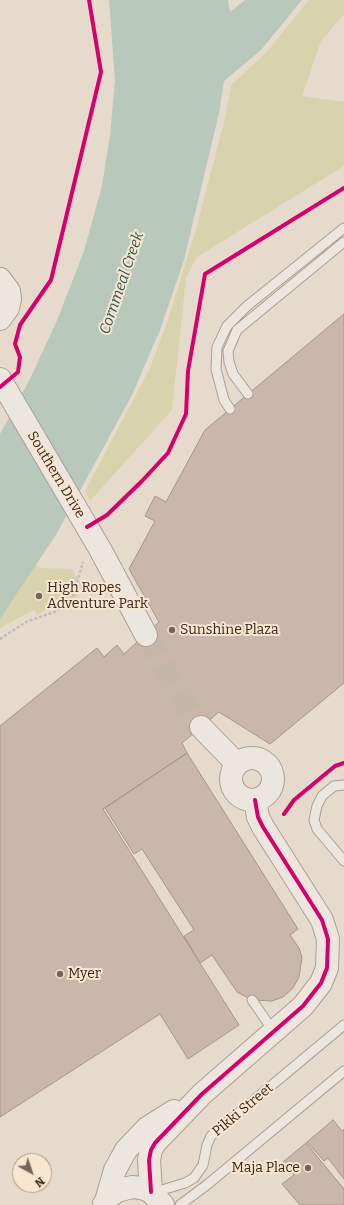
<!DOCTYPE html>
<html>
<head>
<meta charset="utf-8">
<style>
  body { margin:0 }
  #map { position:relative; width:344px; height:1205px; overflow:hidden; background:#e6dacc; font-family:Bitter,serif }
  canvas { display:block }
  .north { position:absolute; left:12px; top:1153px; width:40px; height:40px; box-sizing:border-box; background:#f7e7d1; border:1px solid #ab9a89; border-radius:50%; rotate:140deg; font-size:11px; font-weight:700; line-height:16px; text-align:center; color:#3a261c }
  .north::after { content:''; display:block; margin:auto; width:14px; height:18px; background:#76655a; clip-path:polygon(50% 0,100% 100%,50% 72%,0 100%) }
</style>
</head>
<body>
<div id="map">
<canvas width="344" height="1205"></canvas>
<div class="north">N</div>
</div>
<script>
const c = document.querySelector('canvas').getContext('2d');
c.lineJoin = 'round';
function paint(path, color) {
  c.fillStyle = color;
  c.fill(path, 'evenodd');
}
function toPath(rows) {
  const path = new Path2D();
  for (const r of rows) {
    if (r.length === 3) {
      path.moveTo(r[0] + r[2], r[1]);
      path.arc(r[0], r[1], r[2], 0, 2 * Math.PI);
      continue;
    }
    path.moveTo(r[0], r[1]);
    for (let i = 2; i < r.length; i += 2) path.lineTo(r[i], r[i + 1]);
  }
  return path;
}
function trace(path, color, width, dash) {
  c.strokeStyle = color;
  c.lineWidth = width;
  c.lineCap = dash ? 'butt' : 'round';
  c.setLineDash(dash || []);
  c.stroke(path);
}
function write(font, color, halo, rows, align = 'center') {
  c.font = font + ' Bitter,serif';
  c.lineWidth = 4;
  c.setLineDash([]);
  c.textBaseline = 'middle';
  c.strokeStyle = halo;
  c.fillStyle = color;
  for (const [text, x, y, turn = 0] of rows) {
    c.save();
    c.translate(x, y);
    c.rotate((+turn || 0) * Math.PI / 180);
    c.textAlign = isNaN(turn) ? turn : align;
    if (halo) c.strokeText(text, 0, 0);
    c.fillText(text, 0, 0);
    c.restore();
  }
}
const green = toPath([
  [309,0,344,0,344,14,321,41,302,96,344,102,344,166,197,257,186,278,172,410,90,501,85,491,149,370,168,320,195,233,226,114,231,85,264,55],
  [0,552,41,568,72,569,82,586,72,606,52,607,37,615,34,610,0,628]
]);
const water = toPath([
  [109,0,228,0,230,12,245,0,302,0,261,50,224,81,219,113,184,260,160,330,132,395,57,533,0,619,0,434,30,379,58,318,84,251,102,186,110,135,115,80]
]);
const building = toPath([
  [344,314,344,683,270,744,219,712,182,743,187,753,103,809,239,1025,188,1059,160,1014,0,1117,0,726,97,648,104,657,117,645,124,654,159,622,129,569,155,521,145,516,155,496,166,502,205,430,344,314],
  [187,753,298,929,290,935,299,948,302,957,299,977,293,988,283,997,272,1001,252,1000,237,992,212,955,200,963,184,936,194,930,142,849,134,854,105,808,187,753],
  [333,1120,342,1131,344,1129,344,1179,328,1158,324,1161,307,1142,333,1120],
  [306,1143,344,1189,344,1205,300,1205,282,1184,294,1175,283,1162,306,1143]
]);
const tertiaryTunnel = toPath([
  [146,635,176,689,201,727]
]);
const path = toPath([
  [0,639,26,622,57,611,73,596,83,562]
]);
const service = toPath([
  [248,394,233,374,229,362,228,351,237,330,344,242],
  [230,409,224,400,216,369,217,347,227,326,247,306,344,228],
  [344,785,334,786,322,796,317,806,314,820,317,829,344,861],
  [252,1000,274,1032],
  [152,1193,185,1183,194,1178,203,1165,207,1145,211,1136,344,1025],
  [180,1205,208,1184,344,1071]
]);
const tertiary = toPath([
  [0,279,9,291,10,299,8,308,0,319],
  [0,379,100,549,146,635],
  [201,727,237,764],
  [252,779,21],
  [151,1192,149,1160,151,1150,155,1143,202,1094,303,1006,321,983,327,968,328,939,322,920,263,827,258,817,255,800],
  [106,1201,115,1170,126,1150,147,1128,174,1111],
  [104,1204,109,1197,117,1191,132,1187,142,1188,151,1192,163,1205]
]);
const cycleway = toPath([
  [0,387,18,372,20,357,15,344,20,325,51,280,101,72,89,0],
  [87,527,107,515,142,481,168,453,186,414,188,371,205,274,344,188],
  [284,814,294,800,335,766,344,763],
  [151,1192,149,1160,151,1150,155,1143,202,1094,303,1006,321,983,327,968,328,939,322,920,263,827,258,817,255,800]
]);
const markers = [
  [39,596,4,"#76655a"],
  [172,630,4,"#76655a"],
  [60,974,4,"#76655a"],
  [308,1168,4,"#76655a"]
];
const streetNames = [
  ["Southern Drive",56,475,59],
  ["Pikki Street",243,1110,-40]
];
const poiNames = [
  ["High Ropes",47,588],
  ["Adventure Park",47,604],
  ["Sunshine Plaza",180,630],
  ["Myer",68,974],
  ["Maja Place",300,1168,"right"]
];
const waterNames = [
  ["Cornmeal Creek",122,283,-71]
];
paint(green, '#d9d3ad');
paint(water, '#b8c9bc');
paint(building, '#cab7ac');
trace(building, '#a6958b', 1);
trace(tertiaryTunnel, '#c4b6a9', 22, [22, 11]);
trace(service, '#ab9f95', 11);
trace(tertiary, '#ab9f95', 24);
trace(path, '#c6bdb4', 2.5, [3, 2]);
trace(service, '#ede6de', 9);
trace(tertiary, '#ede6de', 22);
trace(cycleway, '#d6006c', 4);
for (const [x, y, r, color] of markers) {
  const dot = new Path2D();
  dot.arc(x, y, r, 0, 2 * Math.PI);
  c.fillStyle = color;
  c.fill(dot);
  trace(dot, '#f7e7d1', 1.5);
}
write('14px', '#3a261c', '#f7e7d1', streetNames);
write('14px', '#3a261c', '#f7e7d1', poiNames, 'left');
write('italic 15px', '#2b5a50', '#f7e7d1', waterNames);
</script>
</body>
</html>
